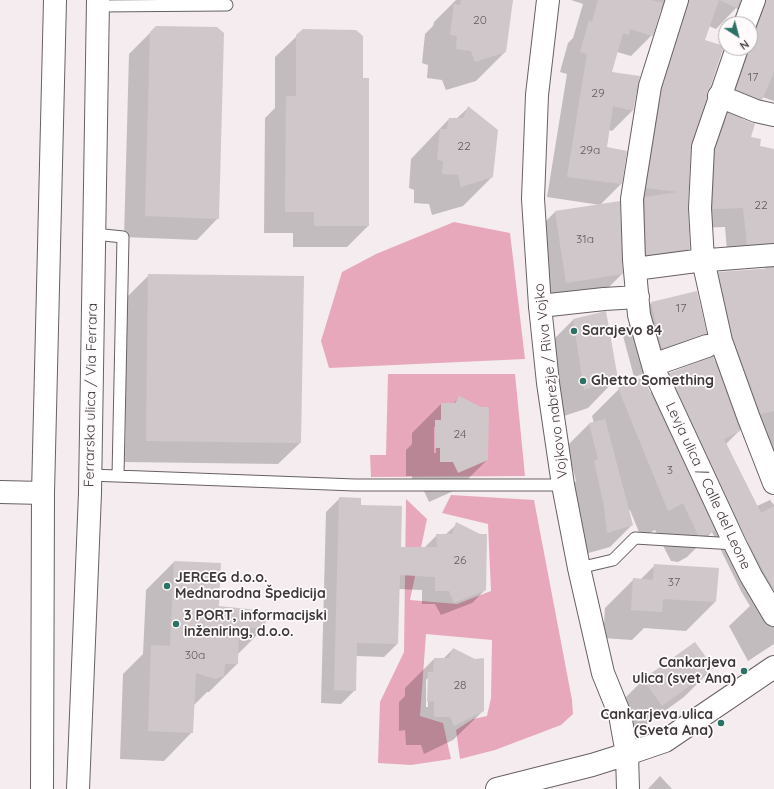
<!DOCTYPE html>
<html>
<head>
<meta charset="utf-8">
<style>
  body { margin:0 }
  #map { position:relative; width:774px; height:789px; overflow:hidden; background:#f4ecee; font-family:Quicksand,sans-serif }
  canvas { display:block }
  .north { position:absolute; left:718px; top:16px; width:40px; height:40px; box-sizing:border-box; background:#fffafb; border:1px solid #b1adae; border-radius:50%; rotate:144deg; font-size:11px; font-weight:700; line-height:16px; text-align:center; color:#3d393a }
  .north::after { content:''; display:block; margin:auto; width:14px; height:18px; background:#2c7165; clip-path:polygon(50% 0,100% 100%,50% 72%,0 100%) }
</style>
</head>
<body>
<div id="map">
<canvas width="774" height="789"></canvas>
<div class="north">N</div>
</div>
<script>
const c = document.querySelector('canvas').getContext('2d');
c.lineJoin = 'round';
function paint(path, color) {
  c.fillStyle = color;
  c.fill(path, 'evenodd');
}
function toPath(rows) {
  const path = new Path2D();
  for (const r of rows) {
    path.moveTo(r[0], r[1]);
    for (let i = 2; i < r.length; i += 2) path.lineTo(r[i], r[i + 1]);
  }
  return path;
}
function trace(path, color, width, dash) {
  c.strokeStyle = color;
  c.lineWidth = width;
  c.lineCap = dash ? 'butt' : 'round';
  c.setLineDash(dash || []);
  c.stroke(path);
}
function write(font, color, halo, rows, align = 'center') {
  c.font = font + ' Quicksand,sans-serif';
  c.lineWidth = 3.5;
  c.setLineDash([]);
  c.textBaseline = 'middle';
  c.strokeStyle = halo;
  c.fillStyle = color;
  for (const [text, x, y, turn = 0] of rows) {
    c.save();
    c.translate(x, y);
    c.rotate((+turn || 0) * Math.PI / 180);
    c.textAlign = isNaN(turn) ? turn : align;
    if (halo) c.strokeText(text, 0, 0);
    c.fillText(text, 0, 0);
    c.restore();
  }
}
const green = toPath([
  [454,222,510,233,525,359,329,368,321,341,342,272,376,254],
  [388,374,515,374,525,476,371,477,370,455,386,455],
  [451,495,534,500,572,700,573,714,561,725,495,750,460,759,456,730,473,719,487,716,491,698,492,640,426,634,420,716,443,723,451,759,411,765,378,763,380,702,404,652,406,499,427,519,410,600,457,604,491,591,488,524,442,513]
]);
const shadow = toPath([
  [456,0,512,0,505,52,476,81,446,90,442,80,427,78,428,65,422,63,425,34,433,26,434,22],
  [571,0,774,0,774,101,762,97,741,119,750,138,758,146,774,150,774,477,752,435,744,439,741,429,726,444,757,506,770,500,774,505,774,644,748,661,729,626,750,606,741,591,712,532,687,557,678,562,671,561,655,530,641,537,630,510,628,511,632,525,610,547,585,554,573,484,576,481,567,446,589,424,594,423,592,416,619,389,650,393,670,373,715,361,700,292,719,273,766,269,760,262,728,263,725,227,694,228,709,133,728,115,716,110,737,48,750,48,750,24,743,13,736,8,716,29,709,26,704,40,706,91,690,146,687,207,689,249,668,270,626,275,665,12,660,9,652,35,631,56,617,52,611,72,633,110,612,131,609,130,606,148,621,184,600,205,547,197,567,74,560,72,568,43,573,38,583,4],
  [738,524,741,524,749,543,747,544],
  [156,27,218,218,197,240,124,237,129,54],
  [297,36,368,226,347,247,293,247,293,233,264,233,265,118,275,108,275,57],
  [468,108,492,177,463,206,432,215,429,204,414,203,414,190,409,188,411,159,449,119,456,119],
  [555,212,622,274,593,303,537,311,526,241],
  [149,275,300,443,278,464,125,462,127,297],
  [651,303,706,334,676,363,634,377,622,332],
  [605,313,617,378,588,408,555,419,544,349,573,320],
  [459,397,487,460,458,489,429,502,424,491,411,491,412,476,406,476,406,450,412,444,412,433,441,404,453,404],
  [434,427,436,427,436,453,434,453],
  [340,498,360,506,400,548,424,548,437,535,445,535,457,524,485,590,472,603,441,615,435,604,422,604,422,590,399,589,397,644,384,657,356,656,355,690,341,704,321,703,326,512],
  [174,562,218,607,264,628,237,655,237,664,209,692,207,692,194,705,192,732,164,761,120,759,123,674,143,654,146,590],
  [655,565,715,602,686,631,644,628,632,640,603,638,605,608,634,579,640,580],
  [694,643,713,668,684,697,633,734,614,709,643,680],
  [453,649,483,711,453,740,424,754,421,745,406,745,405,730,399,731,399,702,405,696,405,688,434,659,443,659],
  [428,678,428,707,426,707,426,680],
  [660,776,672,789,648,789]
]);
const building = toPath([
  [461,0,513,0,506,52,475,62,471,51,456,49,457,36,450,35,454,4,460,5],
  [598,0,651,0,663,3,653,36,630,29,629,35,623,33,612,72,640,76,633,111,613,106,607,147,627,151,622,184,567,177,587,54,580,52,589,21,592,22],
  [689,0,741,0,737,8,719,0,705,40,724,46,710,88,707,92,707,98,691,146,688,207,690,249,646,255,645,197,678,192,646,188,662,89],
  [766,0,774,0,774,72,762,100,736,89,750,48,750,36,757,28],
  [156,26,217,27,224,33,219,219,145,216,150,32],
  [303,29,356,30,363,36,363,78,369,78,369,226,314,226,314,212,285,212,286,96,296,96,296,35],
  [468,106,498,130,493,177,461,187,458,175,442,174,443,161,437,160,440,129,447,129,449,118,463,118],
  [728,113,755,124,751,137,761,139,760,146,774,149,774,243,747,245,743,208,713,209,715,149],
  [620,201,623,274,566,283,555,211],
  [774,268,774,411,761,414,733,338,718,272],
  [148,274,304,276,301,443,146,441],
  [697,291,707,334,662,348,651,302],
  [606,311,618,379,584,390,573,319],
  [713,356,740,431,724,439,761,513,774,506,774,590,746,539,669,373],
  [643,377,715,530,706,535,698,535,683,503,668,511,618,388],
  [459,396,481,407,489,407,488,460,458,473,453,462,440,462,440,448,435,448,435,420,441,420,441,403,455,403],
  [605,419,633,525,607,533,604,506,594,461,598,459,589,423],
  [339,497,361,498,361,505,402,506,401,547,437,547,436,534,452,534,456,522,480,534,487,534,486,590,454,603,449,591,435,591,435,577,400,575,398,644,357,643,356,691,334,690],
  [174,561,221,563,219,606,267,611,265,629,239,627,238,664,225,664,224,676,215,679,196,673,193,733,148,731,151,645,170,646],
  [654,564,719,568,716,602,663,599,662,612,631,610,633,578,653,580],
  [695,642,714,668,662,706,643,679],
  [453,648,475,659,484,658,484,711,454,726,450,717,434,717,434,701,427,702,428,672,433,672,434,658,449,658]
]);
const lane = toPath([
  [98,6,227,5],
  [94,234,123,237,118,476],
  [90,475,355,485,563,485],
  [579,568,613,560,635,538,735,544]
]);
const street = toPath([
  [677,0,650,86,632,199,634,260,639,315,655,372,735,544,751,576,774,615],
  [745,24,754,0],
  [737,48,703,147,700,208,703,260,721,341,748,416,774,483],
  [719,96,756,111,774,115],
  [635,269,696,261,774,255],
  [540,306,604,299,638,297],
  [653,365,707,346],
  [0,492,43,493],
  [627,754,665,741,774,667]
]);
const secondary = toPath([
  [548,0,537,95,533,199,540,306,548,383,563,485,579,568,603,673,620,715,627,754,628,789],
  [42,789,43,493,55,0],
  [78,789,90,493,98,0],
  [497,789,592,765,627,754]
]);
const markers = [
  [574,331,4,"#2c7165"],
  [583,381,4,"#2c7165"],
  [167,586,4,"#2c7165"],
  [176,624,4,"#2c7165"],
  [744,671,4,"#2c7165"],
  [721,723,4,"#2c7165"]
];
const numberNames = [
  ["20",480,20],
  ["17",753,77],
  ["29",598,93],
  ["22",464,146],
  ["29a",590,150],
  ["22",761,205],
  ["31a",585,239],
  ["17",681,308],
  ["24",460,434],
  ["3",670,470],
  ["26",460,560],
  ["37",674,582],
  ["30a",195,655],
  ["28",460,685]
];
const poiNames = [
  ["Sarajevo 84",582,331],
  ["Ghetto Something",591,381],
  ["JERCEG d.o.o.",175,578],
  ["Mednarodna Špedicija",175,594],
  ["3 PORT, informacijski",184,616],
  ["inženiring, d.o.o.",184,632],
  ["Cankarjeva",736,663,"right"],
  ["ulica (svet Ana)",736,679,"right"],
  ["Cankarjeva ulica",713,715,"right"],
  ["(Sveta Ana)",713,731,"right"]
];
const streetNames = [
  ["Vojkovo nabrežje / Riva Vojko",551,381,-97],
  ["Ferrarska ulica / Via Ferrara",91,395,-89],
  ["Levja ulica / Calle del Leone",708,486,65]
];
paint(green, '#e8a8bb');
paint(shadow, '#0003');
paint(building, '#cfc7c9');
trace(lane, '#686163', 13);
trace(street, '#686163', 24);
trace(secondary, '#686163', 24);
trace(lane, '#fff', 11);
trace(street, '#fff', 22);
trace(secondary, '#fff', 22);
for (const [x, y, r, color] of markers) {
  const dot = new Path2D();
  dot.arc(x, y, r, 0, 2 * Math.PI);
  c.fillStyle = color;
  c.fill(dot);
  trace(dot, '#fffafb', 1.5);
}
write('12px', '#625c5e', null, numberNames);
write('bold 14px', '#3d393a', '#fffafb', poiNames, 'left');
write('14px', '#3d393a', '#fffafb', streetNames);
</script>
</body>
</html>
